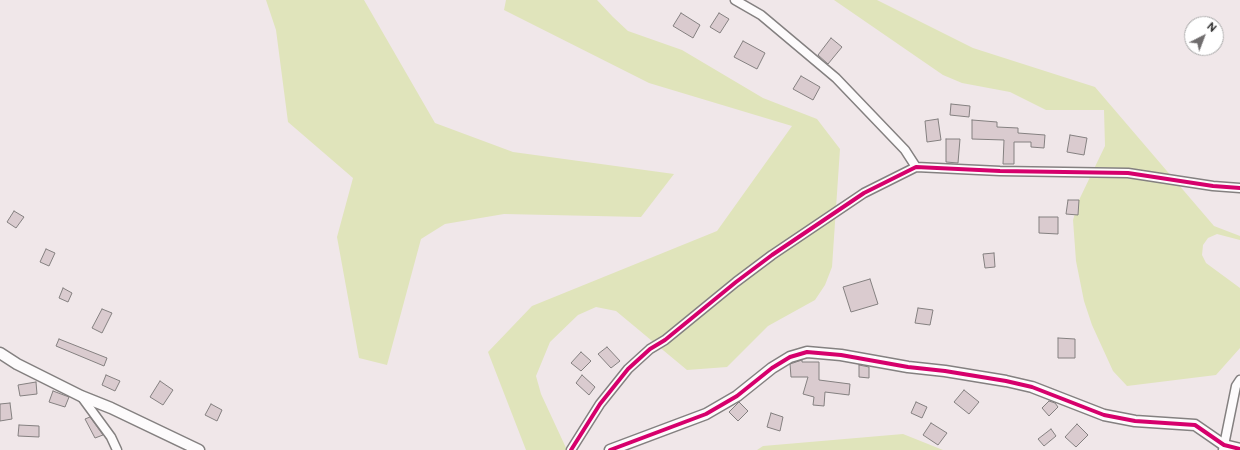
<!DOCTYPE html>
<html>
<head>
<meta charset="utf-8">
<style>
  body { margin:0 }
  #map { position:relative; width:1240px; height:450px; overflow:hidden; background:#f0e7e9; font-family:"Balsamiq Sans",sans-serif }
  canvas { display:block }
  .north { position:absolute; left:1184px; top:16px; width:40px; height:40px; box-sizing:border-box; background:#fff; border:1px solid #aaa; border-radius:50%; rotate:42deg; font-size:11px; font-weight:700; line-height:16px; text-align:center; color:#2b2b2b }
  .north::after { content:''; display:block; margin:auto; width:14px; height:18px; background:#706d6e; clip-path:polygon(50% 0,100% 100%,50% 72%,0 100%) }
</style>
</head>
<body>
<div id="map">
<canvas width="1240" height="450"></canvas>
<div class="north">N</div>
</div>
<script>
const c = document.querySelector('canvas').getContext('2d');
c.lineJoin = 'round';
function paint(path, color) {
  c.fillStyle = color;
  c.fill(path, 'evenodd');
}
function toPath(rows) {
  const path = new Path2D();
  for (const r of rows) {
    path.moveTo(r[0], r[1]);
    for (let i = 2; i < r.length; i += 2) path.lineTo(r[i], r[i + 1]);
  }
  return path;
}
function trace(path, color, width, dash) {
  c.strokeStyle = color;
  c.lineWidth = width;
  c.lineCap = dash ? 'butt' : 'round';
  c.setLineDash(dash || []);
  c.stroke(path);
}
const green = toPath([
  [266,0,364,0,435,123,513,152,674,174,641,217,504,214,445,224,421,239,387,365,359,358,337,237,353,178,288,122,276,30],
  [506,0,597,0,613,17,628,31,682,50,763,98,817,119,840,149,832,267,825,285,815,300,768,326,727,367,687,370,616,311,596,307,578,315,550,342,536,376,541,394,567,450,526,450,488,352,532,306,717,231,792,126,649,83,504,10],
  [834,0,877,0,973,48,1095,87,1214,226,1240,236,1240,240,1217,234,1208,238,1203,245,1202,255,1206,263,1240,288,1240,348,1216,375,1127,386,1113,371,1092,325,1084,301,1076,261,1073,220,1079,200,1105,146,1104,110,1046,110,1010,92,962,83,943,75],
  [903,434,943,450,757,450,763,446]
]);
const building = toPath([
  [681,13,700,25,693,38,673,26,681,13],
  [719,13,729,19,720,33,710,27,719,13],
  [831,38,842,47,828,64,818,55,831,38],
  [743,41,765,53,757,69,734,57,743,41],
  [801,76,820,87,813,100,793,89,801,76],
  [951,104,970,106,969,117,950,115,951,104],
  [938,119,941,140,927,142,925,121,938,119],
  [972,120,997,122,997,127,1018,128,1018,133,1045,135,1044,148,1031,147,1031,142,1014,142,1014,164,1003,164,1004,140,972,139,972,120],
  [1070,135,1087,138,1084,155,1067,152,1070,135],
  [946,139,960,139,958,163,946,162,946,139],
  [1068,200,1079,200,1078,215,1066,214,1068,200],
  [14,211,24,217,16,228,7,222,14,211],
  [1039,217,1058,217,1058,234,1039,233,1039,217],
  [46,249,55,253,49,266,40,262,46,249],
  [994,253,995,267,985,268,983,254,994,253],
  [870,279,878,304,851,312,843,287,870,279],
  [63,288,72,293,68,302,59,298,63,288],
  [918,308,933,310,930,325,915,323,918,308],
  [102,309,112,313,102,333,92,328,102,309],
  [1058,338,1075,339,1075,358,1058,358,1058,338],
  [59,339,107,358,104,366,56,346,59,339],
  [607,347,620,361,611,368,598,354,607,347],
  [581,352,591,361,581,371,571,363,581,352],
  [802,360,802,362,819,362,819,380,850,384,849,395,825,392,824,406,813,405,814,397,803,394,808,377,791,377,790,364,802,360],
  [859,365,869,367,869,378,859,377,859,365],
  [106,375,120,381,115,391,102,385,106,375],
  [582,375,595,387,589,395,576,383,582,375],
  [160,381,173,390,163,405,150,397,160,381],
  [36,382,37,394,20,396,18,385,36,382],
  [964,390,979,402,969,414,954,402,964,390],
  [53,391,69,397,65,407,49,402,53,391],
  [1049,401,1055,403,1058,407,1049,416,1042,408,1049,401],
  [739,402,748,411,738,421,729,412,739,402],
  [916,402,927,407,922,418,911,413,916,402],
  [10,403,12,419,0,421,0,404,10,403],
  [211,404,222,410,217,421,205,415,211,404],
  [771,413,783,417,780,431,767,427,771,413],
  [90,417,103,435,95,438,85,419,90,417],
  [931,423,947,433,938,445,923,435,931,423],
  [1077,424,1088,435,1076,447,1065,437,1077,424],
  [19,425,39,426,39,437,18,436,19,425],
  [1051,429,1056,436,1044,446,1038,439,1051,429]
]);
const minor = toPath([
  [735,0,761,15,836,78,905,150,916,167],
  [81,396,111,437,117,450],
  [571,450,600,404,628,369,650,349,665,340,736,282,772,255,864,193,916,167,1000,171,1128,173,1213,186,1240,188],
  [1223,450,1236,386,1240,380]
]);
const tertiary = toPath([
  [0,353,17,364,81,396,111,408,199,450],
  [610,450,706,414,737,396,772,368,790,357,807,352,841,355,908,367,945,371,1006,381,1032,387,1104,415,1135,421,1195,425,1224,445,1240,449]
]);
const cycleway = toPath([
  [571,450,600,404,628,369,650,349,665,340,736,282,772,255,864,193,916,167,1000,171,1128,173,1213,186,1240,188],
  [610,450,706,414,737,396,772,368,790,357,807,352,841,355,908,367,945,371,1006,381,1032,387,1104,415,1135,421,1195,425,1224,445,1240,449]
]);
paint(green, '#e0e4bb');
paint(building, '#dacbcf');
trace(building, '#848080', 1);
trace(minor, '#848080', 11);
trace(tertiary, '#848080', 13);
trace(minor, '#fdfbfc', 8);
trace(tertiary, '#fdfbfc', 10);
trace(cycleway, '#d6006c', 4);
</script>
</body>
</html>
